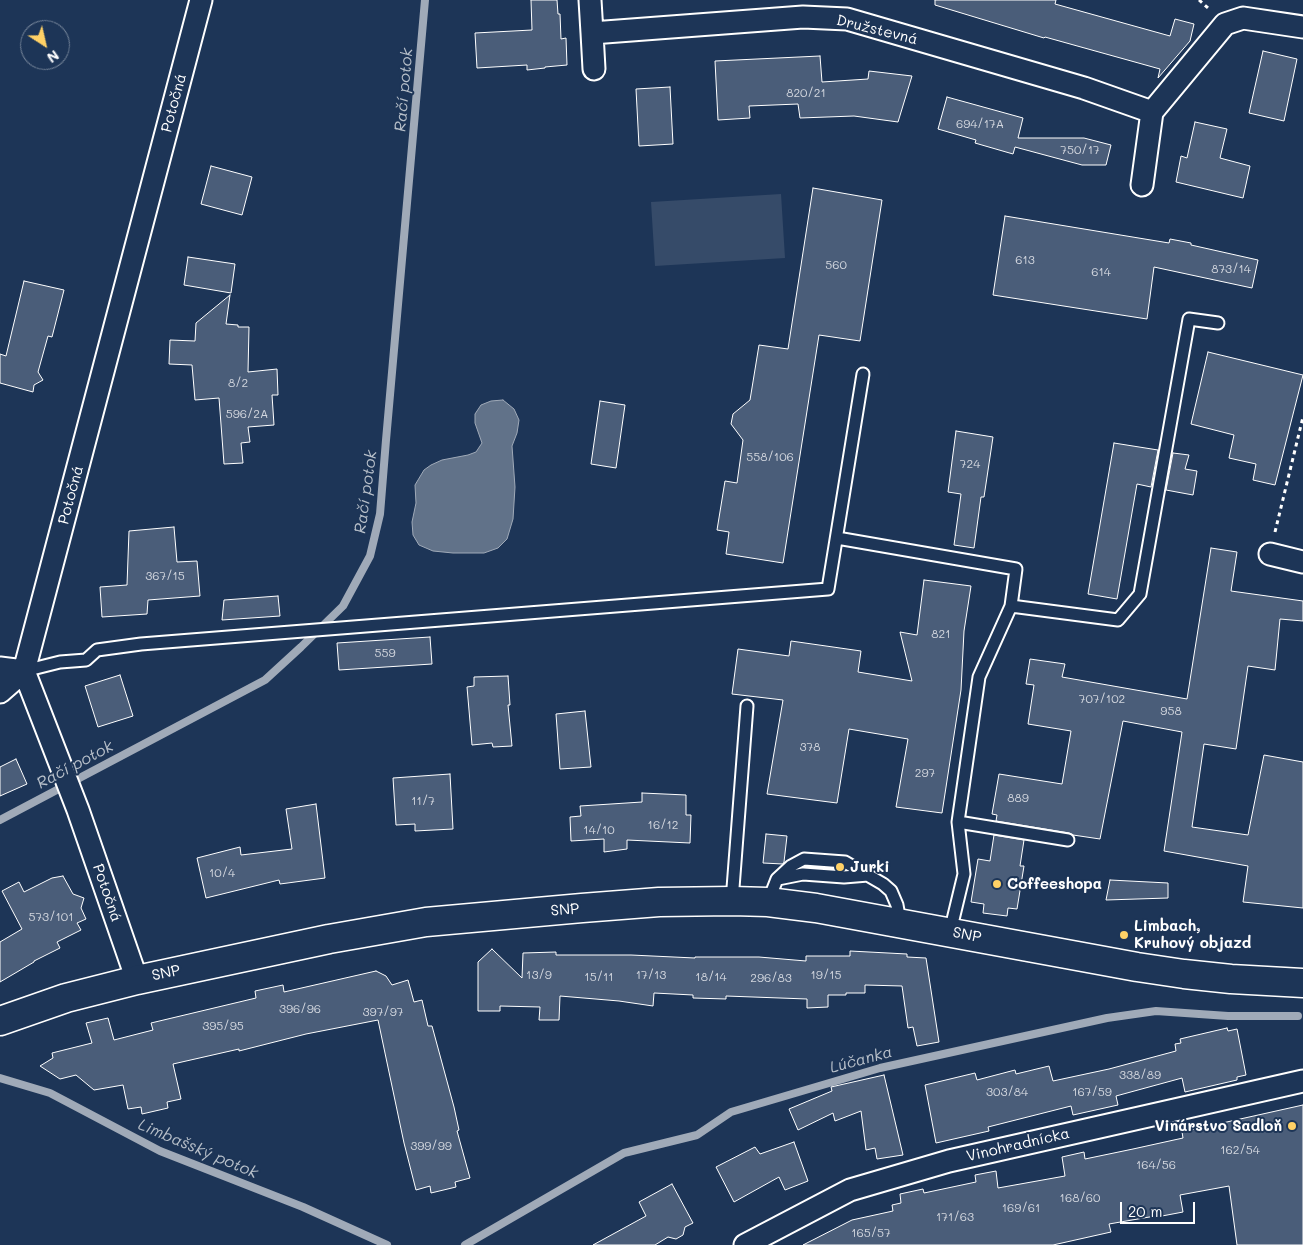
<!DOCTYPE html>
<html>
<head>
<meta charset="utf-8">
<style>
  body { margin:0 }
  #map { position:relative; width:1303px; height:1245px; overflow:hidden; background:#1d3557; font-family:Mali,sans-serif }
  canvas { display:block }
  .north { position:absolute; left:20px; top:20px; width:50px; height:50px; box-sizing:border-box; background:#1d3557; border:1px solid #77869a; border-radius:50%; rotate:145deg; font-size:14px; font-weight:700; line-height:20px; text-align:center; color:#fff }
  .north::after { content:''; display:block; margin:auto; width:18px; height:22px; background:#ffd166; clip-path:polygon(50% 0,100% 100%,50% 72%,0 100%) }
  .scale { position:absolute; left:1120px; top:1202px; width:75px; height:22px; box-sizing:border-box; border:2px solid #fff; border-top:0; padding-left:6px; font-size:15px; line-height:18px; white-space:nowrap; color:#fff; -webkit-text-stroke:4px #1d3557; paint-order:stroke }
</style>
</head>
<body>
<div id="map">
<canvas width="1303" height="1245"></canvas>
<div class="north">N</div>
<div class="scale">20 m</div>
</div>
<script>
const c = document.querySelector('canvas').getContext('2d');
c.lineJoin = 'round';
function paint(path, color) {
  c.fillStyle = color;
  c.fill(path, 'evenodd');
}
function toPath(rows) {
  const path = new Path2D();
  for (const r of rows) {
    path.moveTo(r[0], r[1]);
    for (let i = 2; i < r.length; i += 2) path.lineTo(r[i], r[i + 1]);
  }
  return path;
}
function trace(path, color, width, dash) {
  c.strokeStyle = color;
  c.lineWidth = width;
  c.lineCap = dash ? 'butt' : 'round';
  c.setLineDash(dash || []);
  c.stroke(path);
}
function write(font, color, halo, rows, align = 'center') {
  c.font = font + ' Mali,sans-serif';
  c.lineWidth = 4;
  c.setLineDash([]);
  c.textBaseline = 'middle';
  c.strokeStyle = halo;
  c.fillStyle = color;
  for (const [text, x, y, turn = 0] of rows) {
    c.save();
    c.translate(x, y);
    c.rotate((+turn || 0) * Math.PI / 180);
    c.textAlign = isNaN(turn) ? turn : align;
    if (halo) c.strokeText(text, 0, 0);
    c.fillText(text, 0, 0);
    c.restore();
  }
}
const green = toPath([
  [781,194,785,258,655,266,651,202]
]);
const water = toPath([
  [503,400,514,409,519,420,517,433,512,446,515,487,513,519,507,539,498,548,484,553,453,553,433,551,419,545,413,535,412,522,416,503,415,485,424,470,431,465,442,460,468,455,476,452,482,443,475,423,475,414,481,405,491,401,503,400]
]);
const stream = toPath([
  [0,820,265,680,301,647,343,606,370,556,380,514,386,440,425,0],
  [0,1078,50,1093,160,1151,303,1207,387,1245],
  [465,1245,624,1153,697,1135,731,1112,880,1068,1107,1018,1156,1011,1228,1016,1298,1016]
]);
const building = toPath([
  [531,0,557,0,558,14,560,14,561,39,566,38,567,65,545,67,545,68,527,70,527,65,477,68,475,33,532,30,531,0],
  [935,0,1056,0,1055,4,1170,36,1175,19,1194,24,1190,41,1158,78,1160,69,1045,37,1044,38,935,5,935,0],
  [1263,51,1297,59,1284,121,1249,113,1263,51],
  [820,56,822,82,868,79,869,71,912,76,898,122,854,116,800,118,798,104,749,106,750,118,718,120,715,61,820,56],
  [670,87,673,144,639,146,636,89,670,87],
  [947,97,1023,118,1018,138,1084,138,1111,145,1106,165,1082,165,1015,147,1013,154,975,143,976,140,938,129,947,97],
  [1195,122,1227,129,1220,158,1250,166,1243,198,1176,182,1181,156,1187,158,1195,122],
  [211,166,252,177,242,215,201,204,211,166],
  [813,188,882,200,860,341,819,335,783,563,726,554,729,532,717,530,725,481,737,483,743,440,731,424,733,414,750,400,759,345,788,349,813,188],
  [1005,216,1169,243,1170,239,1191,243,1191,245,1258,260,1252,288,1154,267,1147,319,993,295,1005,216],
  [188,257,235,264,231,293,184,285,188,257],
  [24,281,64,290,52,337,48,336,38,372,43,380,34,385,33,392,0,383,0,354,6,356,24,281],
  [230,295,226,324,238,325,238,327,249,327,248,372,277,369,278,395,272,395,274,425,248,427,250,442,241,443,243,463,224,464,219,398,195,400,192,365,169,364,170,340,195,341,196,323,230,295],
  [1208,352,1303,375,1275,485,1253,480,1256,464,1229,458,1234,435,1191,424,1208,352],
  [600,401,625,405,616,468,591,464,600,401],
  [956,431,993,437,984,497,981,497,974,548,954,545,961,494,948,492,956,431],
  [1114,443,1158,450,1151,487,1137,484,1117,599,1088,594,1114,443],
  [1173,453,1189,455,1185,469,1197,471,1193,495,1166,490,1173,453],
  [174,527,177,562,197,561,200,596,148,600,147,614,102,617,100,587,127,585,129,531,174,527],
  [1211,548,1237,552,1231,591,1303,601,1303,621,1280,619,1275,670,1248,666,1236,749,1204,744,1192,827,1248,835,1264,755,1303,762,1303,908,1243,902,1248,866,1164,851,1182,732,1123,721,1100,839,1073,835,1069,833,996,821,997,815,992,814,999,774,1062,784,1071,731,1028,724,1034,685,1026,684,1030,659,1065,664,1062,677,1187,699,1211,548],
  [924,580,971,586,964,631,961,690,942,813,896,807,908,739,849,729,837,803,767,794,783,700,732,694,738,649,789,656,791,641,861,651,858,672,912,681,900,632,917,635,924,580],
  [278,596,280,616,222,620,224,600,278,596],
  [430,637,432,664,339,670,337,643,430,637],
  [120,675,133,716,98,727,85,686,120,675],
  [508,676,510,705,508,705,512,746,493,747,492,743,472,745,467,687,474,686,474,677,508,676],
  [585,711,591,767,560,769,556,714,585,711],
  [16,759,27,784,0,796,0,767,16,759],
  [450,774,453,829,415,831,415,824,396,825,393,778,450,774],
  [642,793,686,795,686,815,691,815,690,843,627,840,627,849,604,852,604,839,571,841,570,817,581,816,580,806,642,802,642,793],
  [316,804,325,878,280,884,279,880,206,898,197,858,240,847,241,855,292,849,286,809,316,804],
  [766,834,787,836,784,862,783,864,763,863,766,834],
  [994,835,1024,840,1020,866,1024,866,1017,909,1008,908,1007,916,983,913,984,904,971,902,978,859,990,861,994,835],
  [63,876,73,894,84,898,81,908,86,919,77,923,81,930,57,942,60,948,34,961,34,962,0,982,0,942,22,929,2,891,19,882,24,892,52,878,63,876],
  [1110,880,1168,883,1168,898,1106,900,1110,880],
  [492,949,522,978,523,953,556,952,556,955,631,955,695,958,695,957,759,957,806,961,806,956,850,956,850,951,907,954,907,957,926,958,939,1042,917,1046,913,1027,908,1028,902,986,865,985,865,993,846,993,846,995,828,995,828,1007,807,1008,807,999,726,996,726,999,693,998,693,995,654,993,653,1006,619,1001,560,996,559,1020,539,1020,540,1007,500,1006,500,1011,478,1011,478,962,492,949],
  [376,971,386,976,392,985,408,980,414,1002,422,1000,428,1026,432,1026,454,1107,459,1130,457,1131,470,1178,455,1182,456,1187,431,1193,430,1186,416,1190,404,1143,378,1020,306,1034,239,1051,239,1049,173,1064,181,1099,167,1102,168,1108,142,1114,141,1107,128,1109,123,1085,94,1090,76,1075,60,1079,40,1066,53,1058,52,1053,92,1043,86,1023,108,1018,114,1040,153,1030,151,1023,256,998,255,991,283,985,284,992,376,971],
  [1227,1028,1228,1031,1237,1029,1246,1075,1237,1077,1237,1080,1185,1092,1182,1078,1116,1096,1118,1105,1073,1115,1071,1106,988,1127,989,1131,936,1143,925,1085,975,1073,977,1080,1015,1070,1016,1074,1049,1066,1053,1081,1109,1069,1176,1051,1175,1044,1181,1043,1180,1039,1227,1028],
  [884,1075,903,1155,877,1159,875,1148,866,1150,861,1111,835,1121,833,1113,798,1130,789,1109,832,1091,831,1087,884,1075],
  [1303,1105,1303,1245,1237,1245,1229,1186,1180,1195,1183,1212,1162,1216,1161,1215,1109,1224,1111,1232,1053,1245,803,1245,852,1220,893,1211,892,1205,901,1203,900,1194,923,1189,924,1193,976,1182,975,1175,996,1171,998,1188,1065,1176,1062,1157,1084,1152,1085,1159,1133,1149,1183,1138,1182,1132,1303,1105],
  [794,1142,808,1181,785,1190,779,1177,734,1202,716,1167,755,1147,760,1154,794,1142],
  [672,1184,693,1223,685,1227,683,1235,676,1239,668,1237,655,1245,593,1245,646,1216,639,1202,672,1184]
]);
const path = toPath([
  [1199,0,1208,8],
  [1275,532,1303,417]
]);
const lane = toPath([
  [837,538,1016,569,1011,606,979,677,958,822,964,874,950,932],
  [1011,606,1118,620,1140,594,1189,319,1218,323],
  [24,671,60,662,86,660,97,650,141,644,828,589,863,374],
  [958,822,1068,840],
  [778,879,803,874,844,877,868,875],
  [732,901,747,706],
  [768,902,777,879,791,866,804,859,845,862,883,884,891,891,897,905,900,922]
]);
const street = toPath([
  [590,0,592,33,803,17,847,19,1084,88,1152,112],
  [592,33,594,69],
  [1142,185,1152,112,1225,24,1243,18,1303,27],
  [1270,554,1303,562],
  [0,668,24,671],
  [0,692,24,671],
  [137,980,78,810,24,671,201,0],
  [745,1245,850,1190,949,1161,1303,1081]
]);
const secondary = toPath([
  [0,1021,66,998,137,980,329,939,426,922,582,908,659,902,732,901,768,902,816,908,1137,967,1184,974,1231,979,1303,983]
]);
const markers = [
  [840,867,5,"#ffd166"],
  [997,884,5,"#ffd166"],
  [1124,935,5,"#ffd166"],
  [1292,1126,5,"#ffd166"]
];
const numberNames = [
  ["820/21",806,93],
  ["694/17A",980,124],
  ["750/17",1080,150],
  ["613",1025,260],
  ["560",836,265],
  ["873/14",1231,269],
  ["614",1101,272],
  ["8/2",238,383],
  ["596/2A",247,414],
  ["558/106",770,457],
  ["724",970,464],
  ["367/15",165,576],
  ["821",941,634],
  ["559",385,653],
  ["707/102",1102,699],
  ["958",1171,711],
  ["378",810,747],
  ["297",925,773],
  ["889",1018,798],
  ["11/7",423,801],
  ["16/12",663,825],
  ["14/10",599,830],
  ["10/4",222,873],
  ["573/101",51,917],
  ["13/9",539,975],
  ["17/13",651,975],
  ["19/15",826,975],
  ["15/11",599,977],
  ["18/14",711,977],
  ["296/83",771,978],
  ["396/96",300,1009],
  ["397/97",383,1012],
  ["395/95",223,1026],
  ["338/89",1140,1075],
  ["303/84",1007,1092],
  ["167/59",1092,1092],
  ["399/99",431,1146],
  ["162/54",1240,1150],
  ["164/56",1156,1165],
  ["168/60",1080,1198],
  ["169/61",1021,1208],
  ["171/63",955,1217],
  ["165/57",871,1233]
];
const streetNames = [
  ["Družstevná",877,30,14],
  ["Potočná",174,103,-75],
  ["Potočná",71,495,-75],
  ["Potočná",107,893,71],
  ["SNP",565,910,-5],
  ["SNP",967,935,11],
  ["SNP",166,973,-12],
  ["Vinohradnícka",1018,1145,-13]
];
const poiNames = [
  ["Jurki",850,867],
  ["Coffeeshopa",1007,884],
  ["Limbach,",1134,926],
  ["Kruhový objazd",1134,943],
  ["Vinárstvo Sadloň",1282,1126,"right"]
];
const waterNames = [
  ["Račí potok",404,90,-85],
  ["Račí potok",366,492,-82],
  ["Račí potok",75,765,-28],
  ["Lúčanka",861,1060,-15],
  ["Limbašský potok",198,1149,23]
];
paint(green, '#364b69');
paint(water, '#617289');
trace(water, '#a0aab8', 1);
trace(stream, '#a0aab8', 8);
paint(building, '#4a5d79');
trace(building, '#fff', 1);
trace(lane, '#fff', 15);
trace(street, '#fff', 25);
trace(secondary, '#fff', 31);
trace(path, '#fff', 3, [4, 4]);
trace(lane, '#1d3557', 11);
trace(street, '#1d3557', 21);
trace(secondary, '#1d3557', 28);
for (const [x, y, r, color] of markers) {
  const dot = new Path2D();
  dot.arc(x, y, r, 0, 2 * Math.PI);
  c.fillStyle = color;
  c.fill(dot);
  trace(dot, '#1d3557', 2);
}
write('12px', '#d2d6de', null, numberNames);
write('15px', '#fff', '#1d3557', streetNames);
write('bold 15px', '#fff', '#1d3557', poiNames, 'left');
write('italic 16px', '#b8c0ca', '#1d3557', waterNames);
</script>
</body>
</html>
